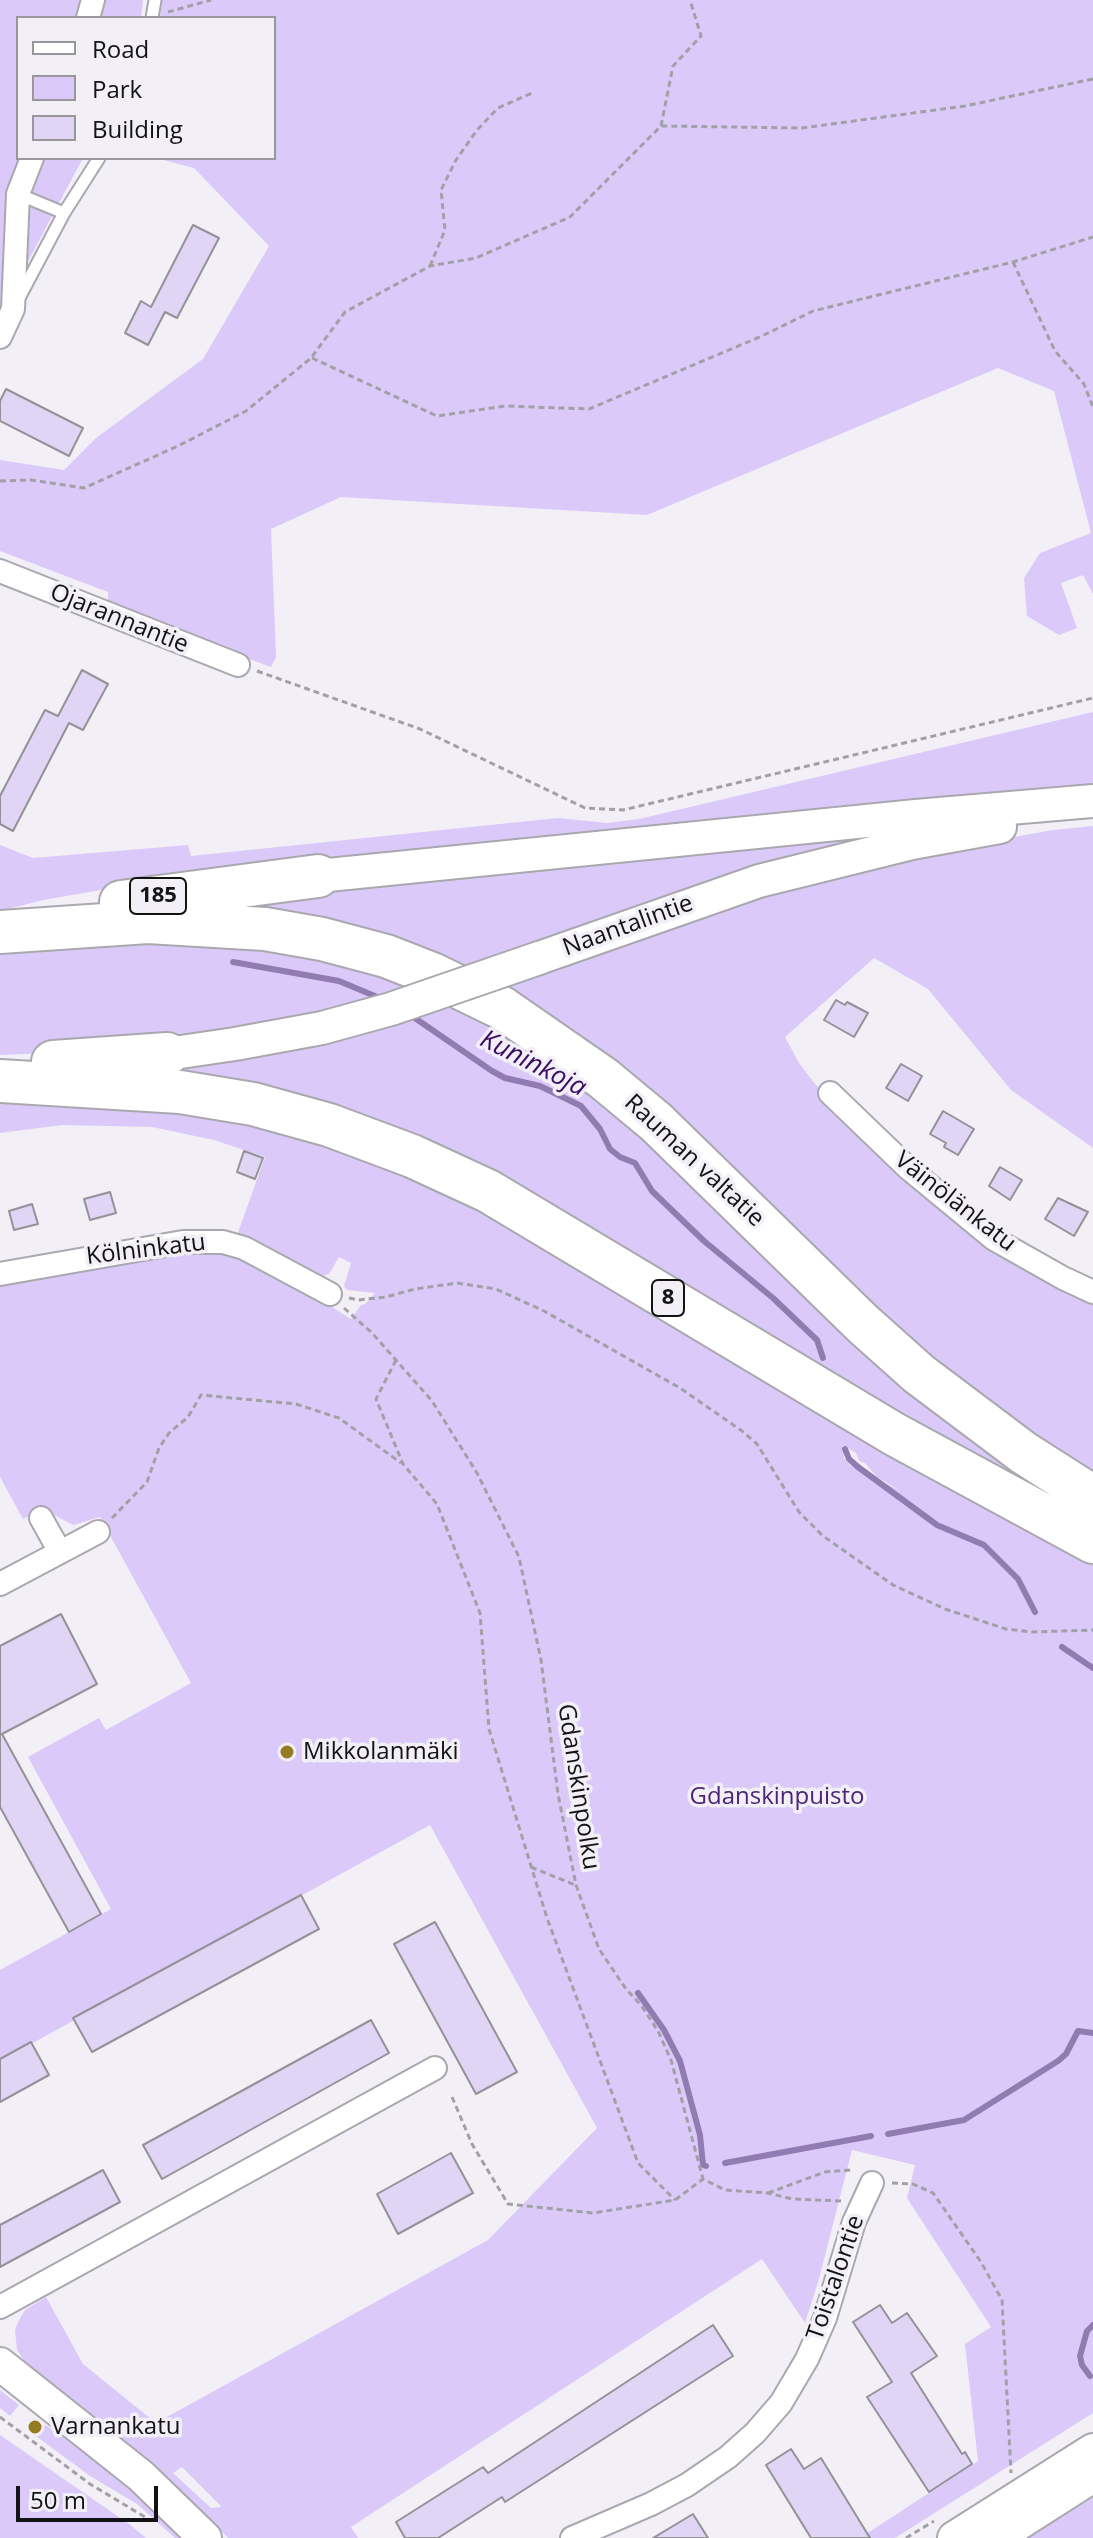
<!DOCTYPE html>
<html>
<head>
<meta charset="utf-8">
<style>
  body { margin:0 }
  #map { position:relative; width:1093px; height:2538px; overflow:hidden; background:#f2eff7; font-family:"Open Sans",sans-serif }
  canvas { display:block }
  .legend { position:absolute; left:16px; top:16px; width:260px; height:144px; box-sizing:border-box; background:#f2eff7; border:2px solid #99979c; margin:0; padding:10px 14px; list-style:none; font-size:24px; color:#131214 }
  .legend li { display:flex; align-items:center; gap:16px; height:40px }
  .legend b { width:40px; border:2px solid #99979c }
  .scale { position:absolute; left:16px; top:2486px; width:142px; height:36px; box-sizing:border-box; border:4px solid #131214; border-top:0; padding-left:10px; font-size:24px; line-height:28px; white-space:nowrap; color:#131214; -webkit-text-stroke:6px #f2eff7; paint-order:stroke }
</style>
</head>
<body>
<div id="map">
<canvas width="1093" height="2538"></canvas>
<ul class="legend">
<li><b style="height:10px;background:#fff"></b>Road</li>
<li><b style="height:22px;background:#dbcaf9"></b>Park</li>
<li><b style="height:22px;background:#e0d5f4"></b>Building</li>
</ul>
<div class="scale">50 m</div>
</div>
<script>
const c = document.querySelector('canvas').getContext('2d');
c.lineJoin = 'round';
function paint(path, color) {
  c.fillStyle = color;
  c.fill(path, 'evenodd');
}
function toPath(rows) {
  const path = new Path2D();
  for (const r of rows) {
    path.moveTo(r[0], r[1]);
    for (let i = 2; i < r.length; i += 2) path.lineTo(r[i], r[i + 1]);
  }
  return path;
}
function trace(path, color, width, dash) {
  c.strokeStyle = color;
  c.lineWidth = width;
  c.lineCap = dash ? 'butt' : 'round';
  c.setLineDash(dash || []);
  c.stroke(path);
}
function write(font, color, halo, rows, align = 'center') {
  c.font = font + ' "Open Sans",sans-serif';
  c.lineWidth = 7;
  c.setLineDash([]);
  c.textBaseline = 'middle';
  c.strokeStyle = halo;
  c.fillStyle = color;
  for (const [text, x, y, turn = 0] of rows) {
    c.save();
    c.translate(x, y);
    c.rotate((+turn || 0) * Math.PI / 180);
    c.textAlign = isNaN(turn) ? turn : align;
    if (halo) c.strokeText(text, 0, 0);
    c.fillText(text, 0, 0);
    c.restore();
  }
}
const green = toPath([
  [0,0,143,0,141,18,18,18,18,158,83,158,0,314],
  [162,0,1093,0,1093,594,1083,575,1061,583,1077,628,1059,635,1027,616,1024,578,1040,553,1091,533,1054,391,998,368,647,515,341,497,271,529,276,657,271,667,108,607,108,592,0,551,0,460,64,470,96,438,203,359,269,246,194,168,156,158,274,158,274,18,160,18],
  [1093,712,1093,789,194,874,43,900,0,911,0,845,33,858,188,845,191,856,558,818,607,823,639,819],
  [1093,826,1093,1148,1011,1090,928,989,874,958,785,1037,799,1063,815,1084,842,1111,1093,1304,1093,1476,1020,1432,495,991,543,968,761,895,931,852,1053,830],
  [914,830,461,973,211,896],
  [181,930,433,982,261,1028,100,1051,0,1055,0,943],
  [451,1000,542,1047,1093,1513,1093,1528,509,1186,113,1075],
  [0,1097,199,1111,285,1130,429,1178,1093,1562,1093,2413,895,2538,860,2538,978,2461,965,2344,991,2327,907,2198,915,2165,852,2150,819,2279,805,2323,762,2259,351,2527,358,2538,228,2538,193,2502,131,2447,25,2362,17,2350,15,2330,18,2322,25,2310,46,2297,83,2364,156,2423,488,2240,597,2128,430,1825,0,2061,0,1970,111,1909,28,1757,99,1718,106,1730,191,1683,100,1517,73,1525,54,1515,46,1507,23,1519,0,1477,0,1281,219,1247,283,1276,351,1319,361,1305,365,1304,375,1293,347,1290,344,1286,351,1263,339,1257,329,1274,315,1278,236,1238,265,1157,214,1140,152,1127,62,1125,0,1133],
  [842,1445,856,1453,859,1461,865,1463,877,1477,901,1491,850,1465,844,1458],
  [182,2467,221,2506,221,2507,211,2508,173,2473],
  [0,2390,19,2405,10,2416,0,2408],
  [45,2425,100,2458,185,2538,175,2538,137,2504,90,2476,36,2436],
  [0,2435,129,2524,146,2538,0,2538],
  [1093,2484,1093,2538,1007,2538]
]);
const stream = toPath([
  [233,962,339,981,382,999],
  [409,1014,492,1071,505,1078,540,1086,581,1106,600,1129,610,1149,620,1157,635,1163,652,1191,704,1241,773,1298,817,1340,823,1358],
  [845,1449,849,1459,858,1467,937,1525,984,1545,1018,1579,1035,1612],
  [1062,1647,1093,1668],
  [638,1993,664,2030,680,2061,700,2135,703,2165,706,2166],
  [888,2134,964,2120,1058,2061,1066,2054,1078,2031,1093,2033],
  [725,2163,871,2136],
  [1090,2376,1082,2365,1080,2356,1087,2331,1093,2325]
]);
const building = toPath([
  [193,225,219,238,177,318,165,312,148,345,125,333,141,301,151,307,193,225],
  [6,389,83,428,69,456,0,421,0,401,6,389],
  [82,670,108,684,83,730,69,723,13,831,0,824,0,796,45,710,58,716,82,670],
  [836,1000,845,1005,847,1002,868,1013,854,1037,824,1020,836,1000],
  [901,1064,922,1076,908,1101,886,1088,901,1064],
  [943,1111,974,1129,958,1155,944,1147,946,1143,930,1134,943,1111],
  [244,1151,263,1158,255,1179,237,1172,244,1151],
  [1000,1167,1022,1180,1010,1200,989,1186,1000,1167],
  [110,1192,116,1213,90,1220,84,1199,110,1192],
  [1058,1198,1088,1212,1074,1236,1045,1219,1058,1198],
  [32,1204,38,1224,14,1230,9,1211,32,1204],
  [61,1614,97,1684,2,1734,101,1914,69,1932,0,1807,0,1646,61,1614],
  [301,1895,319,1929,92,2052,73,2018,301,1895],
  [435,1922,517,2072,476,2094,394,1944,435,1922],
  [371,2020,389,2053,162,2179,143,2145,371,2020],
  [31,2042,49,2075,0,2102,0,2059,31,2042],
  [451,2153,473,2193,398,2234,377,2194,451,2153],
  [103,2170,120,2202,0,2267,0,2225,103,2170],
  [880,2305,892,2323,907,2313,937,2356,911,2373,962,2454,965,2452,972,2464,929,2492,867,2397,892,2382,853,2322,880,2305],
  [713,2325,733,2356,505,2502,502,2497,438,2538,405,2538,396,2522,483,2467,488,2473,713,2325],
  [791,2449,804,2469,821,2458,870,2538,811,2538,766,2465,791,2449],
  [693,2514,708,2538,653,2538,693,2514]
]);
const path = toPath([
  [168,12,211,0],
  [661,126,673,66,701,36,690,0],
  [1013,262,1055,351,1084,384,1093,407],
  [430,266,445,230,441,190,456,160,477,130,498,108,532,93],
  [312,358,437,416,505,406,589,409,762,336,813,311,1013,262,1093,237],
  [0,481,31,480,84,488,178,446,246,411,311,358,345,312,430,266,476,258,570,217,661,126,802,128,965,106,1093,79],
  [257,671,420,729,585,808,623,810,1093,698],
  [349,1298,358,1300,386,1297,415,1289,457,1283,496,1289,544,1311,680,1388,742,1431,757,1444,799,1512,823,1536,893,1585,945,1609,1006,1629,1032,1632,1093,1630],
  [344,1308,372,1333,432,1401,477,1473,519,1557,541,1660,558,1794,576,1885,599,1949,626,1989,641,2005,658,2031,671,2060,703,2179,725,2190,768,2193,792,2199,843,2201],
  [396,1360,376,1399,403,1464,437,1504,480,1613,489,1729,547,1918,638,2163,675,2200],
  [112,1518,147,1482,159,1448,169,1433,188,1417,201,1395,296,1404,339,1418,401,1463],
  [531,1867,575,1885],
  [452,2097,472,2144,508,2204,593,2213,675,2200,703,2179],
  [892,2183,913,2184,933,2193,981,2262,1002,2300,1011,2473],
  [768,2193,825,2172,851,2170],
  [0,2417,90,2484,145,2517],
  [906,2538,934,2521]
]);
const lane = toPath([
  [152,18,155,0],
  [18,194,64,213],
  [18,300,64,213,99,158]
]);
const street = toPath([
  [88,18,93,0],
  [0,337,13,309,18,194,32,158],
  [0,571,238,665],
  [830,1093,908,1168,994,1239,1063,1278,1093,1292],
  [0,1274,183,1242,223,1242,244,1248,330,1294],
  [41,1518,60,1552],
  [0,1584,98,1532],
  [0,2307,435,2068],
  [572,2538,651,2504,687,2485,728,2457,755,2433,781,2403,807,2359,825,2318,854,2222,872,2183]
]);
const secondary = toPath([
  [318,876,916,816,1093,801],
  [539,958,759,881,912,843,1000,827],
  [167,1054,235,1044,322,1028],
  [0,2364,141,2476,205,2538],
  [954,2538,1093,2450],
  [996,2538,1093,2476]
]);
const highway = toPath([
  [121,902,318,876],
  [0,932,148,922,265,929,322,939,386,956,432,974,502,1008,603,1078,656,1122,863,1324,919,1374,1024,1453,1093,1497],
  [53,1062,167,1054],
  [0,1081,180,1092,253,1104,329,1125,412,1156,488,1191,894,1434,1093,1542]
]);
const secondaryBridge = toPath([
  [322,1028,391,1009,539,958]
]);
const markers = [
  [287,1752,8,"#957c23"],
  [35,2427,8,"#957c23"]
];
const shields = [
  [158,896,56],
  [668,1298,32]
];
const shieldNames = [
  ["185",158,896],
  ["8",668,1298]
];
const streetNames = [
  ["Ojarannantie",119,619,22],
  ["Naantalintie",628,926,-20],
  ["Rauman valtatie",694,1161,43],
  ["Väinölänkatu",955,1202,38],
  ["Kölninkatu",146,1250,-7],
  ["Gdanskinpolku",578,1787,81],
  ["Toistalontie",836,2278,-71]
];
const poiNames = [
  ["Mikkolanmäki",303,1752],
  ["Varnankatu",51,2427]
];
const parkNames = [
  ["Gdanskinpuisto",777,1797]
];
const waterNames = [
  ["Kuninkoja",533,1064,27]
];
paint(green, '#dbcaf9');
trace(stream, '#917cb1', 6);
paint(building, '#e0d5f4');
trace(building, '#949198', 2);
trace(lane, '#aaa8af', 15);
trace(street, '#aaa8af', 26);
trace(secondary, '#aaa8af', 36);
trace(highway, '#aaa8af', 46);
trace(path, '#a2a0a6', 3, [6, 4]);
trace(lane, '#fff', 11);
trace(street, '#fff', 22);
trace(secondary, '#fff', 32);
trace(highway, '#fff', 42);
trace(secondaryBridge, '#aaa8af', 36, []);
trace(secondaryBridge, '#fff', 32);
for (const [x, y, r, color] of markers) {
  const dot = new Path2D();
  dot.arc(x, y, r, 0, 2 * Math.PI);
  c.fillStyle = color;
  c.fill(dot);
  trace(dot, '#f2eff7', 3);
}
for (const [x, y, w] of shields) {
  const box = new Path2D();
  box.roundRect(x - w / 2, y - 18, w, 36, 6);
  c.fillStyle = '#f2eff7';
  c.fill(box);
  trace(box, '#131214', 2);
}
write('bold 22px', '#131214', null, shieldNames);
write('24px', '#131214', '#f2eff7', streetNames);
write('24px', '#131214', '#f2eff7', poiNames, 'left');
write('24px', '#4d2478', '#f2eff7', parkNames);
write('italic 26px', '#3a0b62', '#f2eff7', waterNames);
</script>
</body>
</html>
